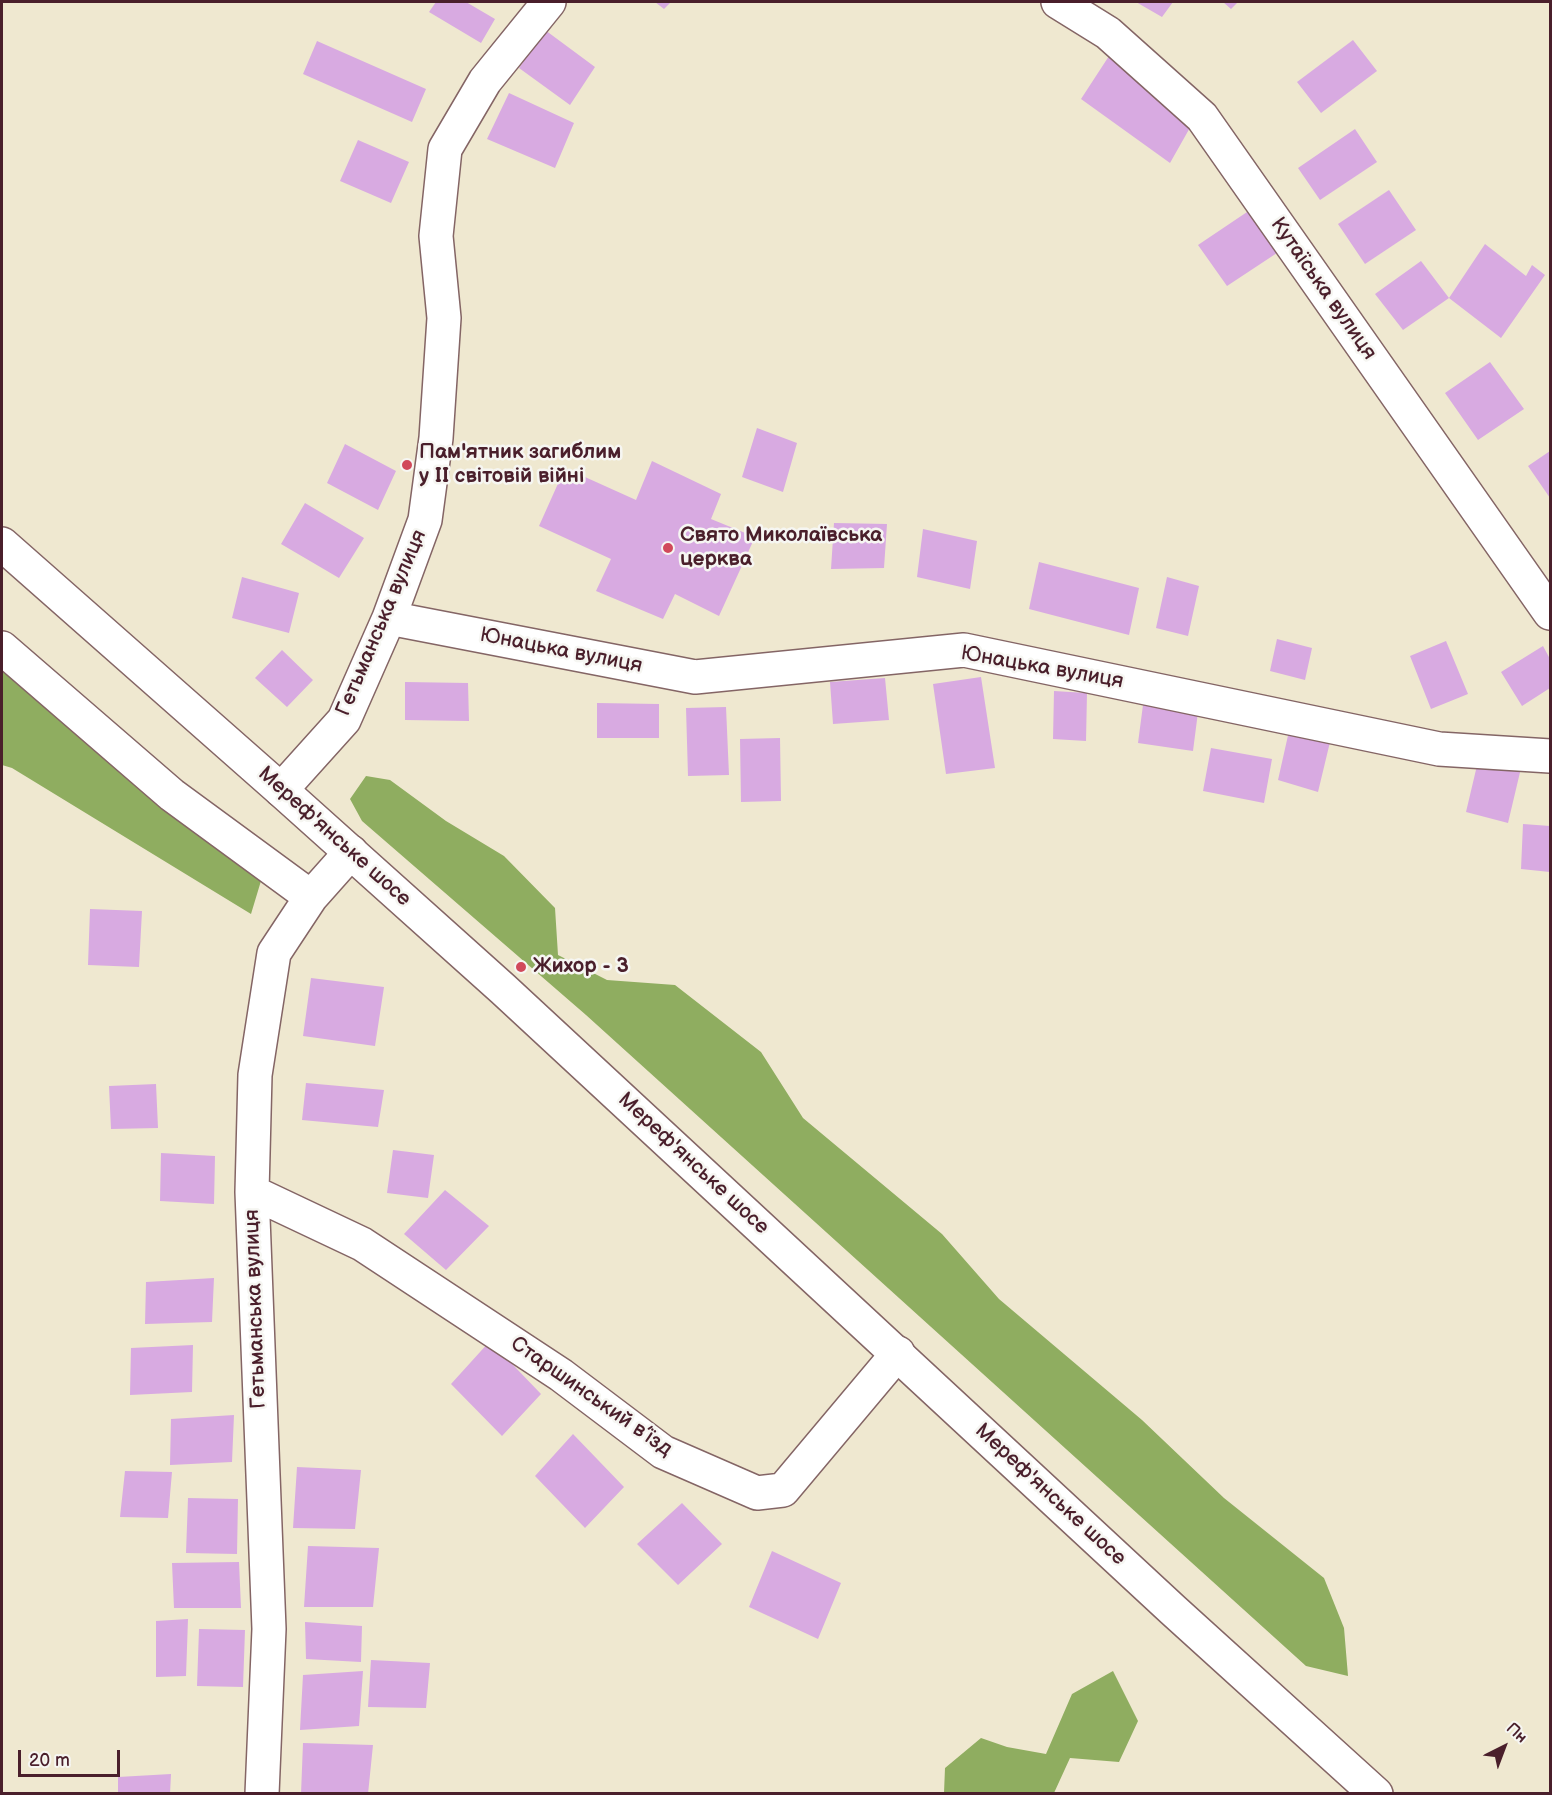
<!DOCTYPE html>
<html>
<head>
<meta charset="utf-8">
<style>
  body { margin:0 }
  #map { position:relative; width:1552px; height:1795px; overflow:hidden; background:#efe8d0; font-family:"Balsamiq Sans",sans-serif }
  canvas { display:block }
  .frame { position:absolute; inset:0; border:3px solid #4a1f2b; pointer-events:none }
  .north { position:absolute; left:1474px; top:1717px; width:60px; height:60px; -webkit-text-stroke:4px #f6f6f2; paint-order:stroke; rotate:42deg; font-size:16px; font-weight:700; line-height:24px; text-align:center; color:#4a1f2b }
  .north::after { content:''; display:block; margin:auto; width:21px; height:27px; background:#4a1f2b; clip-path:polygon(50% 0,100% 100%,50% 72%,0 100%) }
  .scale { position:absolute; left:18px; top:1750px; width:102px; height:27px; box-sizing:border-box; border:3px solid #4a1f2b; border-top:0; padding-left:8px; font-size:18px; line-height:21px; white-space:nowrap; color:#4a1f2b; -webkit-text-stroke:4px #f6f6f2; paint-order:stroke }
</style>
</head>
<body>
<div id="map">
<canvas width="1552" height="1795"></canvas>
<div class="frame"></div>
<div class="north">Пн</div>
<div class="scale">20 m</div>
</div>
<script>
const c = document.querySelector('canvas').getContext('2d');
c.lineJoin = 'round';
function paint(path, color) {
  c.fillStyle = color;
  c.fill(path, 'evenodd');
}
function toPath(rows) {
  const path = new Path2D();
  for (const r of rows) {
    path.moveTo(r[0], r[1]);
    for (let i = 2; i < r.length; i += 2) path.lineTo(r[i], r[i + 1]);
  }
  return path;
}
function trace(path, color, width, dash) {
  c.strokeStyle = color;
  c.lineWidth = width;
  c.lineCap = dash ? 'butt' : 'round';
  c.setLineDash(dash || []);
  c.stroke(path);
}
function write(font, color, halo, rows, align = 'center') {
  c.font = font + ' "Balsamiq Sans",sans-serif';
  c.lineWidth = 5;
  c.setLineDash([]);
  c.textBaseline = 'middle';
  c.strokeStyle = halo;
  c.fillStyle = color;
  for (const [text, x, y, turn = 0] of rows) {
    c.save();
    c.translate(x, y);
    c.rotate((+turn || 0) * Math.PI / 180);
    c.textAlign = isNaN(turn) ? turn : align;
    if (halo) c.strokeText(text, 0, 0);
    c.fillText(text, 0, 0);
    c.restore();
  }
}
const forest = toPath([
  [2,654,270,851,251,914,12,768,2,765],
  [366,776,390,780,446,821,504,856,555,908,558,955,607,980,675,985,761,1052,803,1118,942,1234,999,1299,1142,1420,1224,1498,1324,1578,1344,1628,1348,1676,1306,1666,586,1015,362,821,350,799],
  [1113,1671,1138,1721,1119,1762,1070,1758,1054,1793,944,1793,945,1768,981,1738,1007,1747,1046,1754,1072,1694]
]);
const building = toPath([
  [436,2,466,2,495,19,481,43,429,12],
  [655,2,671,2,664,9],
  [1136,2,1173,2,1162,17],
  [1223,2,1238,2,1231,9],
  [545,30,595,67,570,105,519,68],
  [1353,40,1377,71,1321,113,1297,82],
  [317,41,426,89,412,122,303,74],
  [1109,56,1196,117,1170,163,1081,99],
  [509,93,574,123,555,168,487,139],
  [1355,129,1377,162,1320,200,1298,168],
  [358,140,409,162,391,203,340,181],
  [1389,190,1416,230,1365,264,1338,224],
  [1253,208,1283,249,1227,286,1198,245],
  [1485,244,1526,276,1532,265,1545,275,1501,338,1449,298],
  [1421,261,1449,298,1403,330,1375,294],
  [1490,362,1524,409,1478,440,1445,393],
  [757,428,797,443,783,492,742,477],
  [345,444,396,471,378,510,327,483],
  [1550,451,1550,498,1528,466],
  [652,461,721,494,711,519,755,537,719,616,675,594,663,619,596,591,611,559,539,526,565,468,636,500],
  [305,503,364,538,339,578,281,544],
  [834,523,887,524,884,568,831,569],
  [923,529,977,541,970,589,917,577],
  [1039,562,1139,588,1129,635,1029,609],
  [242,577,299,593,289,633,232,618],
  [1167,577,1199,586,1188,636,1156,628],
  [1277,639,1312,648,1305,680,1270,671],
  [1446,641,1468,694,1431,709,1410,656],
  [1543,646,1550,659,1550,688,1522,706,1501,672],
  [282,650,313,680,287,707,255,678],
  [981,677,995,768,946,774,933,684],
  [885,678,889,720,833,724,830,682],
  [405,682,468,683,469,721,405,720],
  [1054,691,1087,693,1086,741,1053,739],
  [597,703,659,704,659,738,597,738],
  [1143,705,1198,712,1193,751,1138,743],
  [726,707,729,775,688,776,686,708],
  [1289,731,1330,742,1318,792,1278,780],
  [780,738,781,801,741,802,740,739],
  [1211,748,1272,759,1264,803,1203,791],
  [1479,757,1521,768,1508,823,1466,812],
  [1523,824,1550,826,1550,872,1521,869],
  [90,909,142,911,139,967,88,965],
  [311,978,384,987,375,1046,303,1036],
  [306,1083,384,1090,378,1127,302,1120],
  [156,1084,158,1128,111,1129,109,1086],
  [393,1150,434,1155,428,1198,387,1193],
  [161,1153,215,1156,214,1204,160,1201],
  [445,1190,489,1226,446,1270,404,1234],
  [214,1278,212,1322,145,1324,146,1282],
  [490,1341,541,1394,502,1436,451,1384],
  [193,1345,192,1392,130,1395,131,1348],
  [234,1415,232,1462,170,1465,171,1419],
  [573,1434,624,1487,585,1528,535,1476],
  [297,1467,361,1470,355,1529,293,1528],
  [125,1471,172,1472,168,1518,120,1517],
  [188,1498,238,1499,237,1554,186,1553],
  [682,1503,722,1544,678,1585,637,1544],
  [308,1546,379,1548,373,1607,304,1607],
  [772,1551,841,1583,818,1639,749,1607],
  [239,1562,241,1608,174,1608,172,1563],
  [188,1619,186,1676,156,1677,156,1621],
  [305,1622,362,1626,361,1662,306,1659],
  [199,1629,245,1630,243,1687,197,1686],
  [371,1660,430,1663,426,1708,368,1707],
  [363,1671,359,1726,300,1730,303,1675],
  [303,1743,373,1745,368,1794,301,1794],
  [171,1774,170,1794,118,1794,118,1777]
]);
const minor = toPath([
  [1058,2,1108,33,1202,117,1550,613],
  [389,618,695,677,964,650,1439,749,1550,756],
  [2,648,172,795,311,897],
  [281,790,344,720,389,618,425,520,436,438,444,318,436,236,445,149,485,81,549,2],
  [252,1192,362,1244,561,1375,663,1452,757,1493,783,1490,898,1353],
  [262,1794,269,1629,252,1192,255,1075,274,953,311,897,351,852]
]);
const highway = toPath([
  [2,544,281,790,503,989,1173,1610,1376,1794]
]);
const markers = [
  [407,465,6,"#d1495b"],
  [668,548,6,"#d1495b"],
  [521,967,6,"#d1495b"]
];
const streetNames = [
  ["Кутаїська вулиця",1323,289,55],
  ["Гетьманська вулиця",382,623,-67],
  ["Юнацька вулиця",561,651,11],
  ["Юнацька вулиця",1042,668,10],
  ["Мереф'янське шосе",334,837,42],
  ["Мереф'янське шосе",693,1164,43],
  ["Гетьманська вулиця",256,1309,-92],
  ["Старшинський в’їзд",591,1397,35],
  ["Мереф'янське шосе",1050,1495,43]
];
const poiNames = [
  ["Пам'ятник загиблим",419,453],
  ["у II світовій війні",419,477],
  ["Свято Миколаївська",680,536],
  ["церква",680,560],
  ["Жихор - 3",533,967]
];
paint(forest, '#8fad60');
paint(building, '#d8aae1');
trace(minor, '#846565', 36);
trace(highway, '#846565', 36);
trace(minor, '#fff', 33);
trace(highway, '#fff', 33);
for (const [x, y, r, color] of markers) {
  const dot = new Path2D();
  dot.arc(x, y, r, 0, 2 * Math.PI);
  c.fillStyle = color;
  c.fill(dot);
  trace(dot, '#f6f6f2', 2);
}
write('21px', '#4a1f2b', '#f6f6f2', streetNames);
write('bold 21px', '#4a1f2b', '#f6f6f2', poiNames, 'left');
</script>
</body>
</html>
